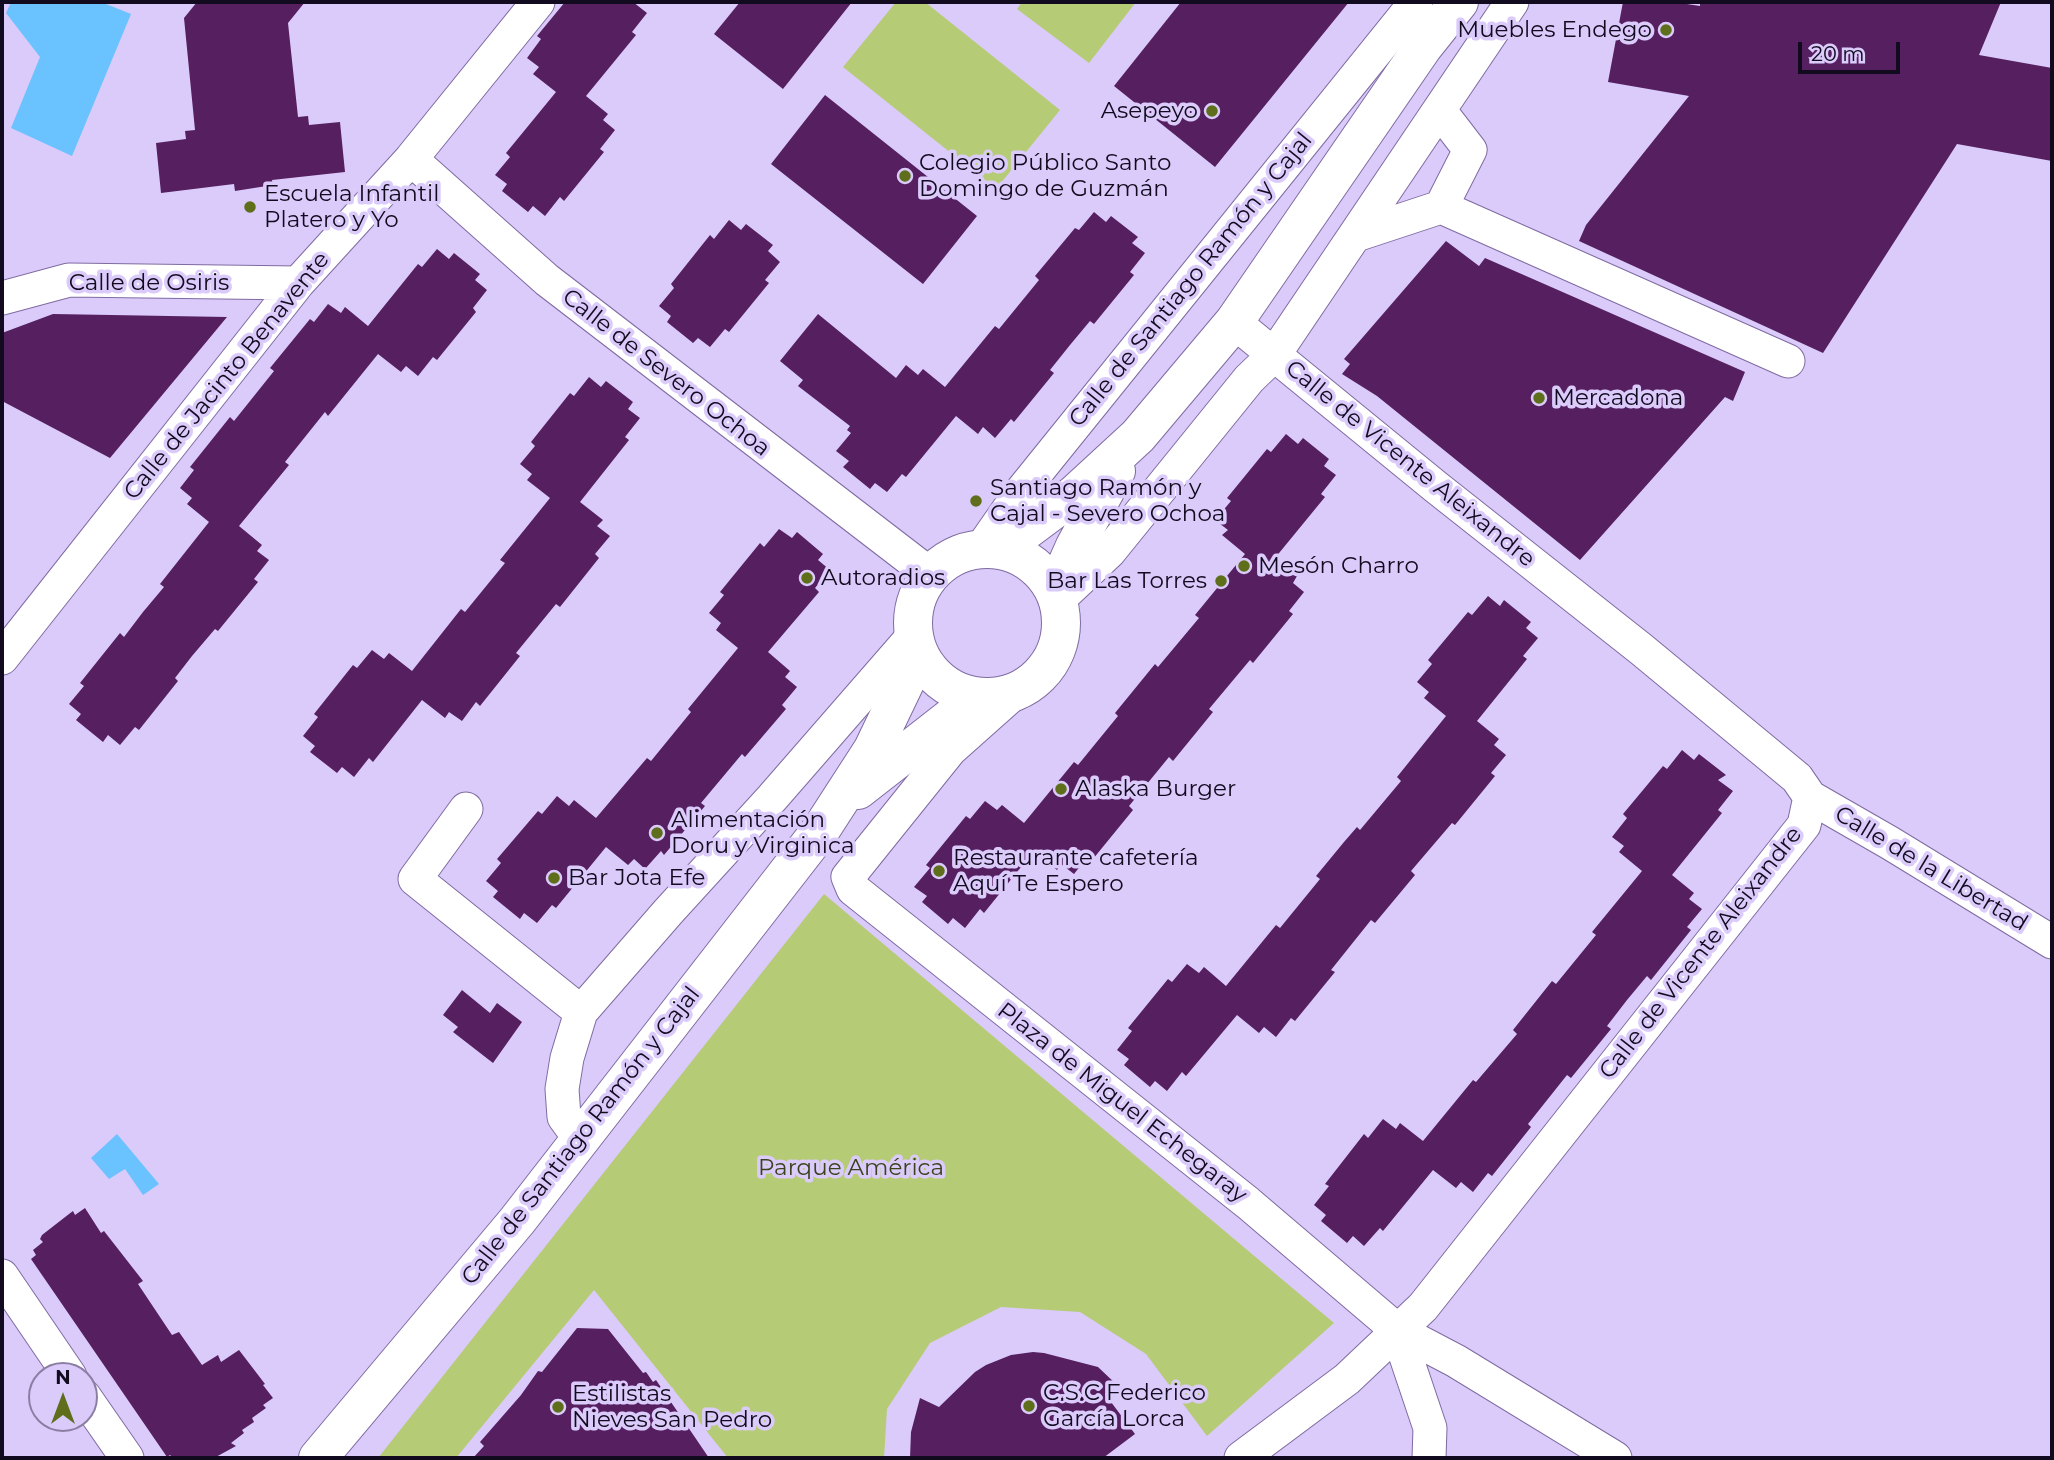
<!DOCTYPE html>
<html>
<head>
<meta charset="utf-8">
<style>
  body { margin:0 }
  #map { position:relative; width:2054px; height:1460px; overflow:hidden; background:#dbcbfb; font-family:Montserrat,sans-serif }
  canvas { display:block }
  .frame { position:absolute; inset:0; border:4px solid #120a1e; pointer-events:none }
  .north { position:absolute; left:28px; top:1362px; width:70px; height:70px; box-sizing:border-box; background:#dbcbfb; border:2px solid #8b7ea3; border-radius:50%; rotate:0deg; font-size:19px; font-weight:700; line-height:28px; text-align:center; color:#120a1e }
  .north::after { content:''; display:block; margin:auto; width:24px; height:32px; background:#5e6e1b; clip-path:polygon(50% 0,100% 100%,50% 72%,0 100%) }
  .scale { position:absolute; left:1798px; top:42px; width:102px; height:32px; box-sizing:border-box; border:4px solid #120a1e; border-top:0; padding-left:9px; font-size:21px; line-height:24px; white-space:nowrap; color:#120a1e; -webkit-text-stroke:5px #dbcbfb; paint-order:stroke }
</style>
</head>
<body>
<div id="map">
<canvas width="2054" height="1460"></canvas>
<div class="frame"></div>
<div class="north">N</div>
<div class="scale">20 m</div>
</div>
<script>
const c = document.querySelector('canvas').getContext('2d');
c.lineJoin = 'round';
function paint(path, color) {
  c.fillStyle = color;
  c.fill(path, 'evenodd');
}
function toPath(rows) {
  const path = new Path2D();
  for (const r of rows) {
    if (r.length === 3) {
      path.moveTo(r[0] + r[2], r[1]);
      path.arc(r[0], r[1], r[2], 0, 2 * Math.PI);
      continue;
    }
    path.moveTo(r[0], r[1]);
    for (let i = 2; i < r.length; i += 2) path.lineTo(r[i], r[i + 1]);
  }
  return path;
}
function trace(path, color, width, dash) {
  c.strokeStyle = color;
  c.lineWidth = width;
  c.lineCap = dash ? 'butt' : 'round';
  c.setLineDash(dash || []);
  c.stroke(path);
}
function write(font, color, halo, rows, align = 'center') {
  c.font = font + ' Montserrat,sans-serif';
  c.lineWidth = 7;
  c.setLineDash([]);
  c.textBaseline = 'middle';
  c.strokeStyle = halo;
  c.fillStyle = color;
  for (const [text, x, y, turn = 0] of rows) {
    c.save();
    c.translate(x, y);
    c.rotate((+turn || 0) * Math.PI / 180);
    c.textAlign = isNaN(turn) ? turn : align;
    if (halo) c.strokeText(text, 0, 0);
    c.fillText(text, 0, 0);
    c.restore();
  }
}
const green = toPath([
  [896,2,925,2,1060,110,996,189,843,67],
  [1022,2,1136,2,1089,63,1017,9],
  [824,894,1334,1323,1207,1436,1146,1354,1080,1312,1001,1307,930,1343,887,1409,884,1458,728,1458,594,1290,456,1458,378,1458]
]);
const water = toPath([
  [11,2,101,2,131,14,72,156,11,128,40,57,6,13],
  [117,1134,159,1184,143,1195,125,1169,109,1179,91,1158]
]);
const building = toPath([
  [197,2,305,2,288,23,298,117,308,116,309,125,340,122,345,172,272,180,273,185,235,191,234,184,161,193,156,143,186,139,185,131,195,130,184,18],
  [565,2,633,2,647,13,632,32,636,35,586,96,608,114,603,120,615,130,600,149,604,152,564,201,560,197,545,216,533,206,528,212,502,191,507,184,495,175,510,157,506,153,556,92,533,74,539,67,527,58,541,39,537,36],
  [740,2,852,2,783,89,714,34],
  [1181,2,1349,2,1215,167,1114,86],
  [1623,2,1674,2,1700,6,1700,2,2001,2,1979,55,2052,68,2052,161,1957,144,1823,353,1579,241,1586,225,1689,96,1608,82],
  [825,95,977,216,923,284,771,164],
  [1094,212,1106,222,1111,216,1138,237,1132,243,1145,253,1130,272,1134,275,1094,324,1090,321,1070,345,1050,370,1054,373,1014,422,1011,419,995,438,983,427,978,434,956,416,906,477,902,474,887,492,875,483,870,489,843,467,849,461,836,451,851,433,847,430,850,426,798,386,803,380,780,361,818,314,896,378,906,365,918,375,923,369,945,387,995,326,999,329,1039,280,1035,276,1075,228,1079,230],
  [729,220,741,230,746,224,773,245,768,251,780,262,765,280,769,283,729,332,725,329,710,347,698,338,693,343,667,322,671,316,659,306,674,288,671,284,710,235,714,239],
  [1446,241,1479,266,1485,258,1745,372,1733,401,1725,397,1580,560,1377,396,1342,374,1350,364,1344,359],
  [437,249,449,259,454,253,480,274,475,280,487,290,473,308,476,312,437,360,433,357,418,376,406,366,401,372,378,354,328,416,325,412,285,462,289,465,239,526,262,545,257,551,269,560,254,579,258,582,218,631,215,629,192,656,175,678,178,681,139,730,135,727,120,745,108,735,103,742,76,720,81,714,69,704,84,686,80,683,120,633,124,637,143,612,164,587,160,584,209,522,187,504,192,498,180,488,194,470,190,467,230,417,234,421,274,371,270,368,310,319,314,322,328,304,341,313,345,307,368,326,418,264,422,267],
  [53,314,227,317,110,458,2,401,2,333],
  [589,377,601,387,606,381,633,402,628,409,640,418,625,437,629,440,580,502,603,520,597,526,610,536,595,554,599,558,560,607,556,604,516,653,520,656,480,706,476,702,462,721,449,712,445,718,422,700,373,762,369,758,354,777,342,767,337,773,310,752,315,746,303,736,318,717,314,714,353,665,357,668,372,650,384,659,389,653,412,671,461,609,465,612,505,563,500,560,550,498,527,480,532,474,520,464,535,446,531,442,570,393,574,396],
  [1286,434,1298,444,1303,438,1329,459,1324,466,1336,475,1321,494,1325,497,1275,558,1297,576,1293,583,1304,592,1289,611,1293,614,1253,663,1250,660,1209,709,1213,712,1173,761,1169,757,1129,806,1133,810,1093,859,1089,855,1074,874,1061,864,1057,870,1034,851,984,913,980,909,965,928,953,918,948,924,922,902,927,896,914,887,930,868,926,865,966,816,970,819,985,801,997,810,1002,805,1024,823,1074,762,1078,765,1118,716,1115,713,1155,664,1158,667,1199,618,1195,615,1245,554,1222,535,1228,530,1215,520,1231,501,1227,498,1267,449,1271,452],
  [779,529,792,538,797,532,823,554,818,560,830,570,815,588,819,592,768,652,790,671,785,677,797,687,782,705,786,709,745,757,742,754,701,803,705,806,664,855,661,851,645,869,634,859,628,865,606,847,556,908,552,905,537,923,524,913,520,919,493,897,498,891,486,881,501,863,497,859,538,811,542,814,557,796,569,806,574,800,596,818,647,758,651,761,691,712,688,709,738,648,716,630,721,623,709,613,724,595,720,592,760,543,764,547],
  [1488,596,1500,606,1504,600,1531,622,1526,628,1538,638,1523,656,1527,659,1477,721,1499,739,1494,745,1506,755,1491,773,1495,776,1455,825,1452,823,1411,871,1415,875,1375,923,1371,920,1331,970,1335,972,1295,1021,1291,1018,1276,1037,1264,1027,1259,1033,1237,1015,1186,1076,1182,1072,1167,1091,1155,1081,1150,1087,1124,1065,1129,1059,1117,1050,1132,1031,1128,1028,1168,979,1172,982,1187,964,1199,973,1204,967,1226,986,1276,925,1280,928,1320,879,1316,876,1344,842,1357,827,1360,830,1401,781,1397,777,1446,716,1424,698,1429,692,1417,682,1432,664,1428,660,1468,612,1472,615],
  [1682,750,1694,760,1699,754,1726,775,1718,780,1733,791,1718,810,1722,813,1672,875,1694,893,1689,899,1702,909,1687,927,1691,930,1651,980,1647,976,1627,1000,1607,1026,1611,1029,1571,1078,1567,1075,1528,1124,1531,1127,1492,1176,1488,1173,1473,1192,1461,1182,1456,1188,1433,1170,1383,1231,1380,1228,1364,1246,1353,1236,1347,1243,1321,1221,1326,1215,1314,1205,1329,1186,1325,1184,1364,1134,1368,1138,1383,1119,1396,1129,1400,1123,1423,1141,1473,1080,1476,1082,1517,1034,1513,1030,1552,981,1556,984,1596,935,1592,932,1642,871,1619,852,1624,846,1612,837,1627,818,1623,814,1663,766,1667,769],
  [462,990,490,1013,497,1003,522,1022,493,1063,453,1032,458,1027,443,1015],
  [85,1208,101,1233,104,1231,143,1281,138,1284,172,1335,179,1332,202,1365,218,1355,221,1362,239,1350,265,1384,263,1385,273,1398,263,1405,266,1408,252,1418,254,1422,242,1430,244,1433,231,1443,236,1446,214,1458,173,1458,170,1455,167,1457,31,1259,36,1255,33,1250,43,1242,40,1239,42,1235,69,1214,73,1211,75,1215],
  [577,1328,608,1329,643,1373,646,1372,653,1382,656,1380,709,1458,473,1458,484,1446,480,1442,521,1395,538,1371,542,1372],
  [1033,1352,1044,1353,1098,1367,1117,1385,1105,1394,1135,1434,1103,1458,910,1458,911,1432,920,1398,939,1407,975,1372,986,1365,1011,1355]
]);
const street = toPath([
  [1440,111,1470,150,1441,207],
  [411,159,547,280,931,575],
  [1441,207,1788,361],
  [1356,235,1441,207],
  [2,298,69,280,298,283],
  [1234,322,1436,487,1641,649,1797,778,1810,797,1804,825,1423,1307,1347,1379,1241,1458],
  [981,549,1020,493,1416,2],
  [1058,600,1109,552,1249,379,1274,355,1512,2],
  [2,658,298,283,411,159,538,2],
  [1014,693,950,750,848,877,853,889,1248,1203,1397,1330,1456,1361,1615,1458],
  [1810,797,1890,843,2052,942],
  [466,809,415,879,581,1012],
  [580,1139,564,1117,562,1089,567,1058,581,1012,668,912,772,798,914,635],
  [2,1276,70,1376],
  [1397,1330,1430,1428,1429,1458],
  [84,1396,127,1458]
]);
const primary = toPath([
  [992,549,1028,529,1075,494,1138,436,1234,322,1423,47,1459,2],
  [987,623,74],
  [1055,591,1075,546,1116,471],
  [858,790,977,697],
  [318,1458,517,1221,820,831,873,749,910,672,915,642]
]);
const markers = [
  [1666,30,7,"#5e6e1b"],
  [1212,111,7,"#5e6e1b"],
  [905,176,7,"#5e6e1b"],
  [250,207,7,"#5e6e1b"],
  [1539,398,7,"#5e6e1b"],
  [976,501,7,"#5e6e1b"],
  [1244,566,7,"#5e6e1b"],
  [807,578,7,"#5e6e1b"],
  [1221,581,7,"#5e6e1b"],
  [1061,789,7,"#5e6e1b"],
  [657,833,7,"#5e6e1b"],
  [939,871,7,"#5e6e1b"],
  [554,878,7,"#5e6e1b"],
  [1029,1406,7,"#5e6e1b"],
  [558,1407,7,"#5e6e1b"]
];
const poiNames = [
  ["Muebles Endego",1652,30,"right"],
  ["Asepeyo",1198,111,"right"],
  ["Colegio Público Santo",919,163],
  ["Domingo de Guzmán",919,189],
  ["Escuela Infantil",264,194],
  ["Platero y Yo",264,220],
  ["Mercadona",1553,398],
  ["Santiago Ramón y",990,488],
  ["Cajal - Severo Ochoa",990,514],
  ["Mesón Charro",1258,566],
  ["Autoradios",821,578],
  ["Bar Las Torres",1207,581,"right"],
  ["Alaska Burger",1075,789],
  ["Alimentación",671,820],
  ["Doru y Virginica",671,846],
  ["Restaurante cafetería",953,858],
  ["Aquí Te Espero",953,884],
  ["Bar Jota Efe",568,878],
  ["C.S.C Federico",1043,1393],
  ["García Lorca",1043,1419],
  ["Estilistas",572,1394],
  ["Nieves San Pedro",572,1420]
];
const streetNames = [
  ["Calle de Santiago Ramón y Cajal",1191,280,-51],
  ["Calle de Osiris",149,283],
  ["Calle de Severo Ochoa",666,373,38],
  ["Calle de Jacinto Benavente",227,376,-51],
  ["Calle de Vicente Aleixandre",1410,464,39],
  ["Calle de la Libertad",1931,869,31],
  ["Calle de Vicente Aleixandre",1701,953,-52],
  ["Plaza de Miguel Echegaray",1122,1103,38],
  ["Calle de Santiago Ramón y Cajal",581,1136,-52]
];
const parkNames = [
  ["Parque América",851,1168]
];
paint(green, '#b6cb76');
paint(water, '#6ac2fe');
paint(building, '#551f60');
trace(street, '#7f6ba1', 35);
trace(primary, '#7f6ba1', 40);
trace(street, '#fff', 33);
trace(primary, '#fff', 38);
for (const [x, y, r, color] of markers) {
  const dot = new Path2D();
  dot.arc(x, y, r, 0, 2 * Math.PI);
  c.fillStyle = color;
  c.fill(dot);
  trace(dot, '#dbcbfb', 2.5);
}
write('23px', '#120a1e', '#dbcbfb', poiNames, 'left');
write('23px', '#120a1e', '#dbcbfb', streetNames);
write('23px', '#3a431c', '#dbcbfb', parkNames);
</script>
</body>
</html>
